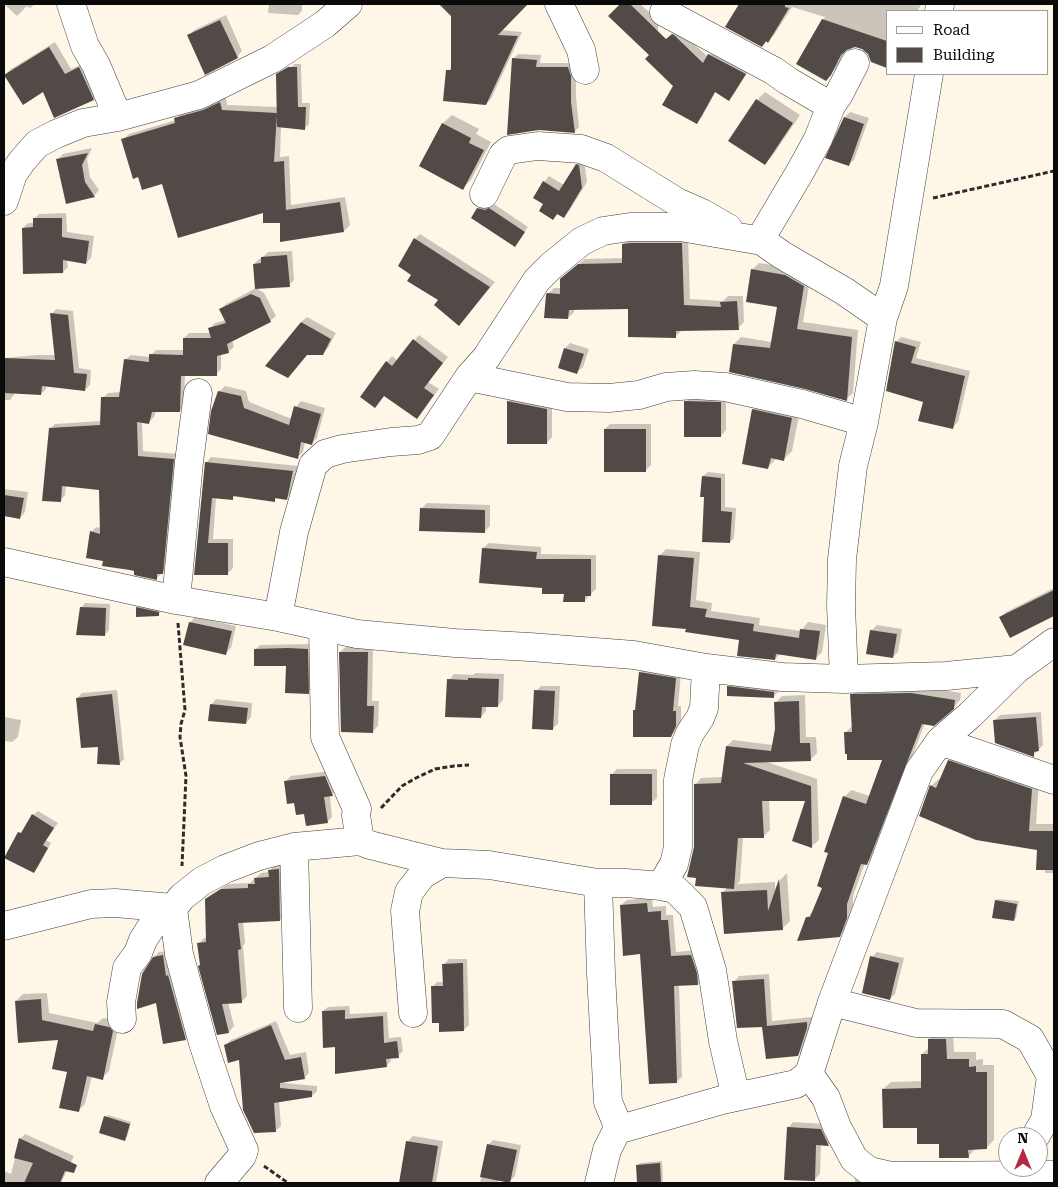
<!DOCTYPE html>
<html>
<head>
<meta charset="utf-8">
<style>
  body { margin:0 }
  #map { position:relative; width:1058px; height:1187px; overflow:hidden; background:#fef7e8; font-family:"Roboto Serif",serif }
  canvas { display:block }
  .frame { position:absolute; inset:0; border:5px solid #0a0a0a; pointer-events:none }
  .legend { position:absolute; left:886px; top:10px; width:162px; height:65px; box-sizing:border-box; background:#fff; border:1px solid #9d9d9d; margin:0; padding:6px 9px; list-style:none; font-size:15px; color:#0a0a0a }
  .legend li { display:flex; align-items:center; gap:10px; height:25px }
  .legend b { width:25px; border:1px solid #9d9d9d }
  .north { position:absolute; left:998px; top:1127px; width:50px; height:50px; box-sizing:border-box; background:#fff; border:1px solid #9d9d9d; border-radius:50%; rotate:0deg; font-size:14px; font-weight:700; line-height:20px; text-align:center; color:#0a0a0a }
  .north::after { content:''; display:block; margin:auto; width:18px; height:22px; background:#b52841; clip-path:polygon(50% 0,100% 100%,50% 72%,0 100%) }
</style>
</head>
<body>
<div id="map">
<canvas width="1058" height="1187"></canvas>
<div class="frame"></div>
<ul class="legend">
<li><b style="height:6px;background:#fff"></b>Road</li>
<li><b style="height:14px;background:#524a47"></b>Building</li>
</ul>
<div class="north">N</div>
</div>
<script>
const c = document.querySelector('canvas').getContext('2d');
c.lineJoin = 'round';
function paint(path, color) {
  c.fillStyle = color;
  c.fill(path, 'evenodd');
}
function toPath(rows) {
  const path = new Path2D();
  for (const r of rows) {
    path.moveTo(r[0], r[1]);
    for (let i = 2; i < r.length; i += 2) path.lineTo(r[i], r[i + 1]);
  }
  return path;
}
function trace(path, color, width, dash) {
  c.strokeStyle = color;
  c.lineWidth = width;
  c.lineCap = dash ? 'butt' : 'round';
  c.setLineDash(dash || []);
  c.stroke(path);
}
const shadow = toPath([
  [4,4,35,4,30,8,27,6,17,16],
  [269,4,302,4,302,11,298,15,268,13],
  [441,4,526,4,500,30,522,32,491,99,486,104,448,71,453,66,453,15],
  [621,4,640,4,659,21,655,51,678,29,708,57,715,49,750,68,734,94,729,99,716,91,702,117,696,123,674,86,651,55,609,16],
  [741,4,922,4,917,11,887,11,887,66,863,48,854,46,847,48,837,67,826,79,798,63,825,17,792,7,774,35,762,46,727,27],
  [226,15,242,51,237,57,189,35,194,30],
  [55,42,71,69,85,63,99,94,93,99,43,91,5,75,11,69],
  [518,54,541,55,540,63,573,63,576,70,576,97,579,127,574,132,513,59],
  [293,64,301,64,302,103,310,103,309,124,304,129,281,126,280,157,289,156,291,205,345,197,350,225,344,231,282,222,264,212,163,183,123,140,129,134,176,120,181,113,210,105,226,97,227,105,278,107,280,73,294,65],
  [765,92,800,115,773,155,765,164,757,100],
  [850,112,869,118,854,160,848,165,845,117],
  [452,115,479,129,476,134,491,142,471,180,463,188,420,166,443,123],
  [92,148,87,159,90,177,99,190,94,196,67,203,58,159,63,154],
  [582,160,584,160,587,182,569,211,564,216,558,213,553,218,545,204,544,182,549,176,564,185,577,165],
  [483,204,494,204,528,227,515,245,478,209],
  [66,213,67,232,94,236,91,258,86,263,67,260,68,267,63,272,23,228,28,223,34,223,34,219,39,214],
  [420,234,495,282,464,319,440,300,413,275,400,266,415,239],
  [629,238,688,238,690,299,723,301,728,296,743,296,744,322,738,328,681,331,675,337,630,308,574,309,574,312,568,318,547,295,554,288,561,288,567,274,585,259,623,258,623,245],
  [292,251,294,280,289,285,254,264,259,259,262,258,268,252],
  [759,263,792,268,810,279,803,322,858,330,853,393,846,399,806,388,731,371,734,344,741,337,772,342,778,306,752,270],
  [256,288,264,293,276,316,270,321,232,340,234,347,228,352,221,354,221,369,216,374,185,374,184,406,179,411,156,411,154,417,149,422,142,422,143,451,178,454,167,568,157,578,105,560,91,532,96,527,101,528,100,489,66,485,65,495,60,501,50,429,55,424,101,421,103,398,108,393,121,392,125,360,131,355,151,357,151,355,156,350,184,350,184,338,189,333,211,333,210,328,215,323,226,320,221,309,226,304],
  [56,309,73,311,79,368,91,370,90,385,85,390,46,385,46,389,41,394,15,393,10,400,4,400,4,358,37,355,56,355,52,314],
  [307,317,336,333,328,348,322,353,301,322],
  [419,335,448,357,428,382,439,389,417,418,387,362,392,356,398,361],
  [901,337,921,342,916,358,970,371,958,422,952,428,924,401,896,342],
  [570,343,589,349,583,367,577,372,565,348],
  [225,386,246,391,249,402,292,419,296,407,301,401,325,408,317,438,311,444,305,442,303,452,298,457,219,392],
  [514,396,552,404,552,437,547,443,508,443,508,401],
  [691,396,726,397,726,430,721,436,686,402],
  [761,401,800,410,792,451,784,459,776,459,768,467,753,410],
  [610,424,651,424,651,465,645,471,605,429],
  [211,457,298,466,292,493,286,499,278,497,274,501,236,495,232,499,216,497,213,539,233,539,233,568,227,574,195,574,206,463],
  [708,472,725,474,725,507,736,508,734,538,730,542,705,496,701,495,703,476],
  [4,489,28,492,25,512,20,518,4,515],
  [427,503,490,505,490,526,484,532,422,508],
  [489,543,541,547,541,554,596,555,596,589,584,601,565,593,483,548],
  [666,549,700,552,696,600,712,603,711,611,760,618,759,625,801,631,808,622,826,625,822,652,816,658,780,654,775,659,741,639,687,628,659,556],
  [1054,588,1054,615,1011,636,1001,617,1006,612],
  [85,603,110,604,109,630,105,635,81,608],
  [139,605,160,610,161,612,158,614,137,608],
  [195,617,236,626,231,648,226,653,190,623],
  [877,625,902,629,898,652,893,657,871,631],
  [312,644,313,688,308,692,287,664,255,650,260,645],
  [346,647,373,647,372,701,379,701,378,726,373,731,340,652],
  [646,667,681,673,678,706,681,706,681,720,676,730,671,736,636,709,640,672],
  [475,673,504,674,503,700,498,706,486,706,486,711,481,717,449,680,454,674,473,675],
  [734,681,779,687,779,691,774,696,728,687],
  [541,686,560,686,558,724,552,729,536,691],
  [919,686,961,693,960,700,953,708,925,723,873,857,866,864,865,863,853,896,853,910,846,929,839,936,807,918,814,910,823,887,830,852,844,797,851,790,870,796,884,758,846,732,853,725,852,695,859,688],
  [117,690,124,759,119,764,99,745,77,698,82,693],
  [805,695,806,737,816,737,817,753,810,760,764,761,817,779,819,840,812,846,793,840,807,799,769,799,770,830,764,836,743,837,740,881,737,884,775,882,775,894,780,880,787,873,790,921,782,929,722,893,728,887,697,877,695,847,695,785,701,778,723,777,727,746,733,740,773,745,776,729,775,703,782,696],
  [216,699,252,703,251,717,246,723,211,705],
  [1041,712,1043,745,1033,755,995,720,1000,715],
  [4,717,21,720,18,737,12,742,4,741],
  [956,754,1039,782,1036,824,1054,824,1054,873,1045,873,1045,869,1038,849,931,786,939,779,941,780,949,761],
  [617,769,657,769,657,798,651,803,611,775],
  [330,771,337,790,330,796,332,817,327,822,305,812,296,802,286,781,291,776],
  [38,811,58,823,46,840,51,843,38,867,34,872,33,815],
  [274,865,284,865,285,914,280,920,243,921,245,943,243,946,247,996,241,1002,228,1002,234,1026,229,1032,218,1034,201,965,199,943,204,938,207,938,206,899,212,894,228,884,250,883,261,873,269,872],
  [652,898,653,907,666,906,666,915,673,915,676,952,696,950,703,978,698,984,679,985,682,1077,676,1082,642,953,621,905,627,900],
  [998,899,1019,901,1016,918,1014,920,996,901],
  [167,951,190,1035,186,1039,154,957,159,952],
  [877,952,904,958,895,994,890,999,872,957],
  [449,959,467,959,469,1025,464,1030,440,1022,432,987,437,982,444,982,444,964],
  [769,974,772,1021,812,1017,812,1021,803,1049,798,1055,763,1025,734,982,739,976],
  [47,993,49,1013,97,1023,103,1018,116,1020,119,1024,109,1071,102,1078,92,1076,85,1104,78,1111,60,1038,16,1001,23,994],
  [349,1006,350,1014,387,1012,389,1038,401,1037,403,1051,398,1056,390,1057,391,1061,386,1066,323,1011,328,1007],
  [276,1021,290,1055,306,1052,309,1073,304,1078,284,1081,284,1083,317,1086,317,1091,312,1096,279,1101,281,1126,275,1131,240,1059,225,1045,231,1040],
  [937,1032,953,1032,954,1052,976,1052,976,1060,983,1059,983,1065,994,1065,994,1140,986,1148,976,1148,968,1157,940,1143,918,1127,883,1089,891,1082,923,1081,922,1054,930,1047,929,1039],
  [108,1115,131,1122,127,1137,124,1140,105,1117],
  [793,1122,826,1124,834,1139,829,1144,821,1144,820,1174,814,1180,788,1128],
  [25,1134,74,1156,61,1183,4,1183,4,1171,11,1174,20,1139],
  [413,1136,443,1141,436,1183,400,1183,407,1142],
  [493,1140,521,1145,515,1176,510,1181,499,1179,498,1183,480,1183,488,1145],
  [662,1161,663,1181,661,1183,639,1183,638,1165,640,1163],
  [859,1175,877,1183,855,1183,855,1179]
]);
const building = toPath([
  [439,4,528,4,498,35,518,36,486,105,443,101,446,70,451,70,451,16],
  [620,4,630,4,666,39,672,34,674,35,703,63,708,54,746,74,729,101,715,92,697,124,662,105,673,86,645,59,649,55,608,16],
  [739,4,785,4,785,7,789,8,768,43,766,41,762,47,725,27],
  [822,19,887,41,887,68,871,62,868,54,862,49,855,47,847,50,841,55,831,75,826,81,796,64],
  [220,20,238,58,205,75,187,35],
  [49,47,65,74,79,67,94,100,54,118,43,92,23,105,4,75],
  [512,58,537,60,536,67,568,67,571,76,571,102,575,133,539,130,507,135],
  [288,67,297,67,298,107,306,107,305,130,277,127,276,74],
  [756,99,793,123,765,165,728,141],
  [220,102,222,110,277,113,274,162,284,161,286,210,340,202,344,232,280,242,280,223,263,223,263,213,178,238,162,184,142,190,138,177,133,179,121,139,175,123,174,118,203,110],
  [844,117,864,124,849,166,825,158],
  [442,123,471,138,469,143,484,150,463,190,419,166],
  [88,153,82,165,85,182,95,197,66,204,56,159],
  [576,164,579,165,582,188,564,218,557,214,553,220,539,211,543,204,533,198,543,181,559,191],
  [477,208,485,210,489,208,525,232,515,247,471,218],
  [33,218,62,218,62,237,89,241,86,264,63,260,63,273,23,274,22,228,33,227],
  [414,238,490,287,459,326,434,305,438,300,407,281,411,275,398,266],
  [631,243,682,243,684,305,721,307,720,302,737,301,739,330,676,331,676,338,628,337,628,309,569,310,568,319,544,318,546,295,547,293,560,294,560,279,561,278,578,264,622,263,622,244],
  [287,255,290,287,255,289,253,264,261,263,261,257],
  [751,269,785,275,804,286,797,329,852,337,847,401,805,389,729,372,733,344,770,348,777,307,746,302],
  [251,294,260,298,271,322,227,344,229,353,217,356,217,376,181,376,180,412,152,412,149,424,137,422,138,456,174,459,163,574,157,574,157,580,134,575,134,571,130,570,102,566,103,561,86,558,90,531,100,534,99,490,62,486,61,502,42,501,49,428,100,425,101,397,119,397,124,359,149,362,149,354,183,355,183,338,211,338,208,328,226,323,219,309],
  [50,313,68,315,74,373,87,374,85,391,42,386,41,395,4,393,4,358,55,360],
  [301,322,331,339,323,355,307,355,288,378,265,366],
  [413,339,443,363,424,388,434,395,417,419,384,396,375,408,360,397,386,361,392,366],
  [895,341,916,347,911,363,965,376,953,429,918,421,923,402,886,391],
  [564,348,584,354,577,374,558,368],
  [218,391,241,396,244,408,289,425,294,406,321,414,312,445,301,442,298,459,208,434,211,411],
  [507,401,547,409,547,444,507,444],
  [684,401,721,402,721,437,684,437],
  [752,409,792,418,784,461,771,458,768,469,742,464],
  [604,429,646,429,646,472,604,472],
  [205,462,293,471,287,500,275,498,275,502,233,496,233,500,212,498,208,543,228,543,228,575,194,575],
  [702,476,721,478,721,511,732,512,730,543,702,542,704,497,700,497],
  [4,495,24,498,20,519,4,516],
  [420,508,485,510,485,533,419,531],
  [482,548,537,552,536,559,591,559,591,596,585,596,585,602,563,602,564,594,542,594,542,588,479,583],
  [658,555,694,558,690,607,707,609,705,617,754,624,753,631,799,638,800,629,820,631,816,660,776,654,775,660,737,656,739,640,685,632,686,629,652,626],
  [1054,590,1054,616,1010,638,999,617],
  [80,607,106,608,105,636,76,635],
  [136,607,159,612,159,616,136,617],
  [189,622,232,631,226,655,183,645],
  [870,630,897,634,893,658,866,654],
  [288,648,308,649,309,694,285,693,286,666,254,666,254,649],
  [339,652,368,652,367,706,374,706,373,733,341,732],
  [639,672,676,678,673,711,676,711,676,726,671,737,633,737,633,710,635,710],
  [468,678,499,679,498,707,482,707,481,718,445,717,447,679,468,680],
  [727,686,774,692,774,698,727,696],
  [534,690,555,691,553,730,532,729],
  [911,693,955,700,954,709,934,726,922,724,867,865,861,864,847,904,847,918,840,937,797,941,806,917,810,917,822,888,817,886,828,853,824,852,843,796,866,804,882,760,847,760,847,754,845,754,844,732,852,732,850,694],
  [112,694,120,765,97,764,98,747,81,748,76,698],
  [799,701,800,743,810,743,811,761,743,763,811,786,812,848,792,841,805,801,762,801,764,838,738,838,734,889,695,886,696,878,687,877,694,847,694,784,721,783,726,746,771,751,775,729,774,702],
  [210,704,248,708,246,724,208,721],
  [1036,717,1039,751,1034,752,1034,757,995,743,993,720],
  [948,760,1032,789,1029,831,1054,831,1054,870,1036,870,1037,850,976,840,919,816,930,785,936,788],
  [610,774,652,774,652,805,610,805],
  [325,776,333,796,324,797,328,823,306,826,304,814,296,815,294,803,287,804,284,781],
  [32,814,54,828,43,845,48,848,34,873,4,858,18,832,21,833],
  [279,869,280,921,238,923,241,949,238,950,242,1003,222,1004,229,1033,217,1035,198,966,200,965,197,943,206,942,205,899,221,889,248,888,248,884,255,884,254,878,269,877,268,870],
  [779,879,783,930,724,934,721,892,767,890,768,911],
  [995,900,1017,904,1014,921,992,918],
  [647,903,648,912,661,911,661,920,668,920,671,956,691,955,697,973,698,985,674,986,677,1083,649,1084,640,954,623,956,620,905],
  [163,955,166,976,168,975,186,1040,163,1044,156,1003,137,1009,137,1003,142,974,153,957],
  [870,956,899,963,890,1000,862,993],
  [463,963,464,1031,439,1032,439,1023,432,1023,431,986,443,986,442,964],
  [764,979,767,1026,807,1022,807,1028,798,1056,766,1059,762,1027,737,1028,732,981],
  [41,999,42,1020,93,1031,95,1024,109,1027,113,1031,103,1080,87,1076,79,1112,59,1108,67,1072,52,1069,58,1040,18,1043,15,1001],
  [345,1010,345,1019,383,1016,384,1043,397,1041,399,1058,386,1059,387,1067,335,1074,335,1047,323,1048,322,1011],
  [271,1025,285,1060,301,1057,305,1079,280,1083,280,1088,312,1091,312,1097,274,1103,276,1132,254,1133,243,1110,239,1060,228,1063,224,1045],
  [928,1039,946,1039,947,1059,969,1059,969,1067,976,1066,976,1072,987,1072,987,1149,968,1150,969,1158,939,1158,939,1144,917,1144,917,1128,883,1128,882,1089,921,1088,921,1054,928,1054],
  [104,1116,130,1124,125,1141,99,1133],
  [787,1127,821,1129,829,1146,816,1145,815,1181,784,1180],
  [19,1138,77,1165,74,1173,65,1171,60,1183,24,1183,33,1163,14,1158],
  [406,1141,438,1146,432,1183,399,1183],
  [487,1144,517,1150,510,1183,480,1177],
  [660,1163,661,1183,637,1183,636,1165]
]);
const path = toPath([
  [933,198,1054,171],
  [178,623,185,710,181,724,180,737,186,776,182,866],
  [381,808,402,786,416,778,435,769,454,766,469,765],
  [264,1166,288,1183]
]);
const minor = toPath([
  [71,4,85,46,96,65,118,117],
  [559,4,581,50,585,70],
  [939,11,940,4],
  [664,12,774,71,788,81,831,106],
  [484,194,503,155,509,150,538,146,581,149,606,158,677,202,702,213,728,228],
  [4,201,13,174,22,161,37,144,56,134,83,123,118,117,199,95,272,59,325,24,348,4],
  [762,241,765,231,800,172,818,139,831,106,839,94,855,63],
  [469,377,567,397,609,398,639,395,666,387,694,385,725,387,802,404,864,422],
  [4,562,176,600,278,617,357,634,455,643,530,647,634,655,706,668,782,677,844,679,946,676,1017,669,1054,642],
  [176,600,189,462,198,393],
  [278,617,294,532,313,465,325,454,342,449,391,442,418,440,430,436,469,377,486,358,537,280,551,266,582,241,603,231,630,227,680,227,762,241,782,255,844,291,883,318],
  [323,627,325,737,357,809,356,815,360,841],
  [844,679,841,606,842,559,853,466,864,422,883,318,894,286,929,74],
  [940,741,1054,780],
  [294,847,298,1008],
  [598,883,601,974,608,1102,616,1121,617,1130,607,1150,599,1183],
  [661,886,674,864,678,847,678,780,685,745,690,733,700,718,704,708,706,668],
  [4,926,91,904,115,903,173,908,182,897,202,881,225,869,259,856,294,847,360,841,370,845,442,863,489,865,598,883,626,883,661,886,675,889,693,907,712,970,723,1041,736,1097],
  [832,1002,916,1023,1003,1024,1030,1039,1051,1076,1045,1120,1035,1137],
  [413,1013,405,911,409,892,422,875,442,863],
  [122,1019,121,1002,127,968,138,953,143,940,155,921,173,908,179,954,203,1043,224,1106,244,1150,242,1156,219,1183],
  [809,1074,826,1098,837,1127,854,1159,869,1171,891,1176,1054,1175],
  [617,1130,722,1100,796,1084,809,1074,832,1002,919,771,940,741,970,715,1017,669]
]);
paint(shadow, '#0003');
paint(building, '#524a47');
trace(minor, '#3d3d3d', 29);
trace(path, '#2c2c2c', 3, [5, 2.5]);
trace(minor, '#fff', 28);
</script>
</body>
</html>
